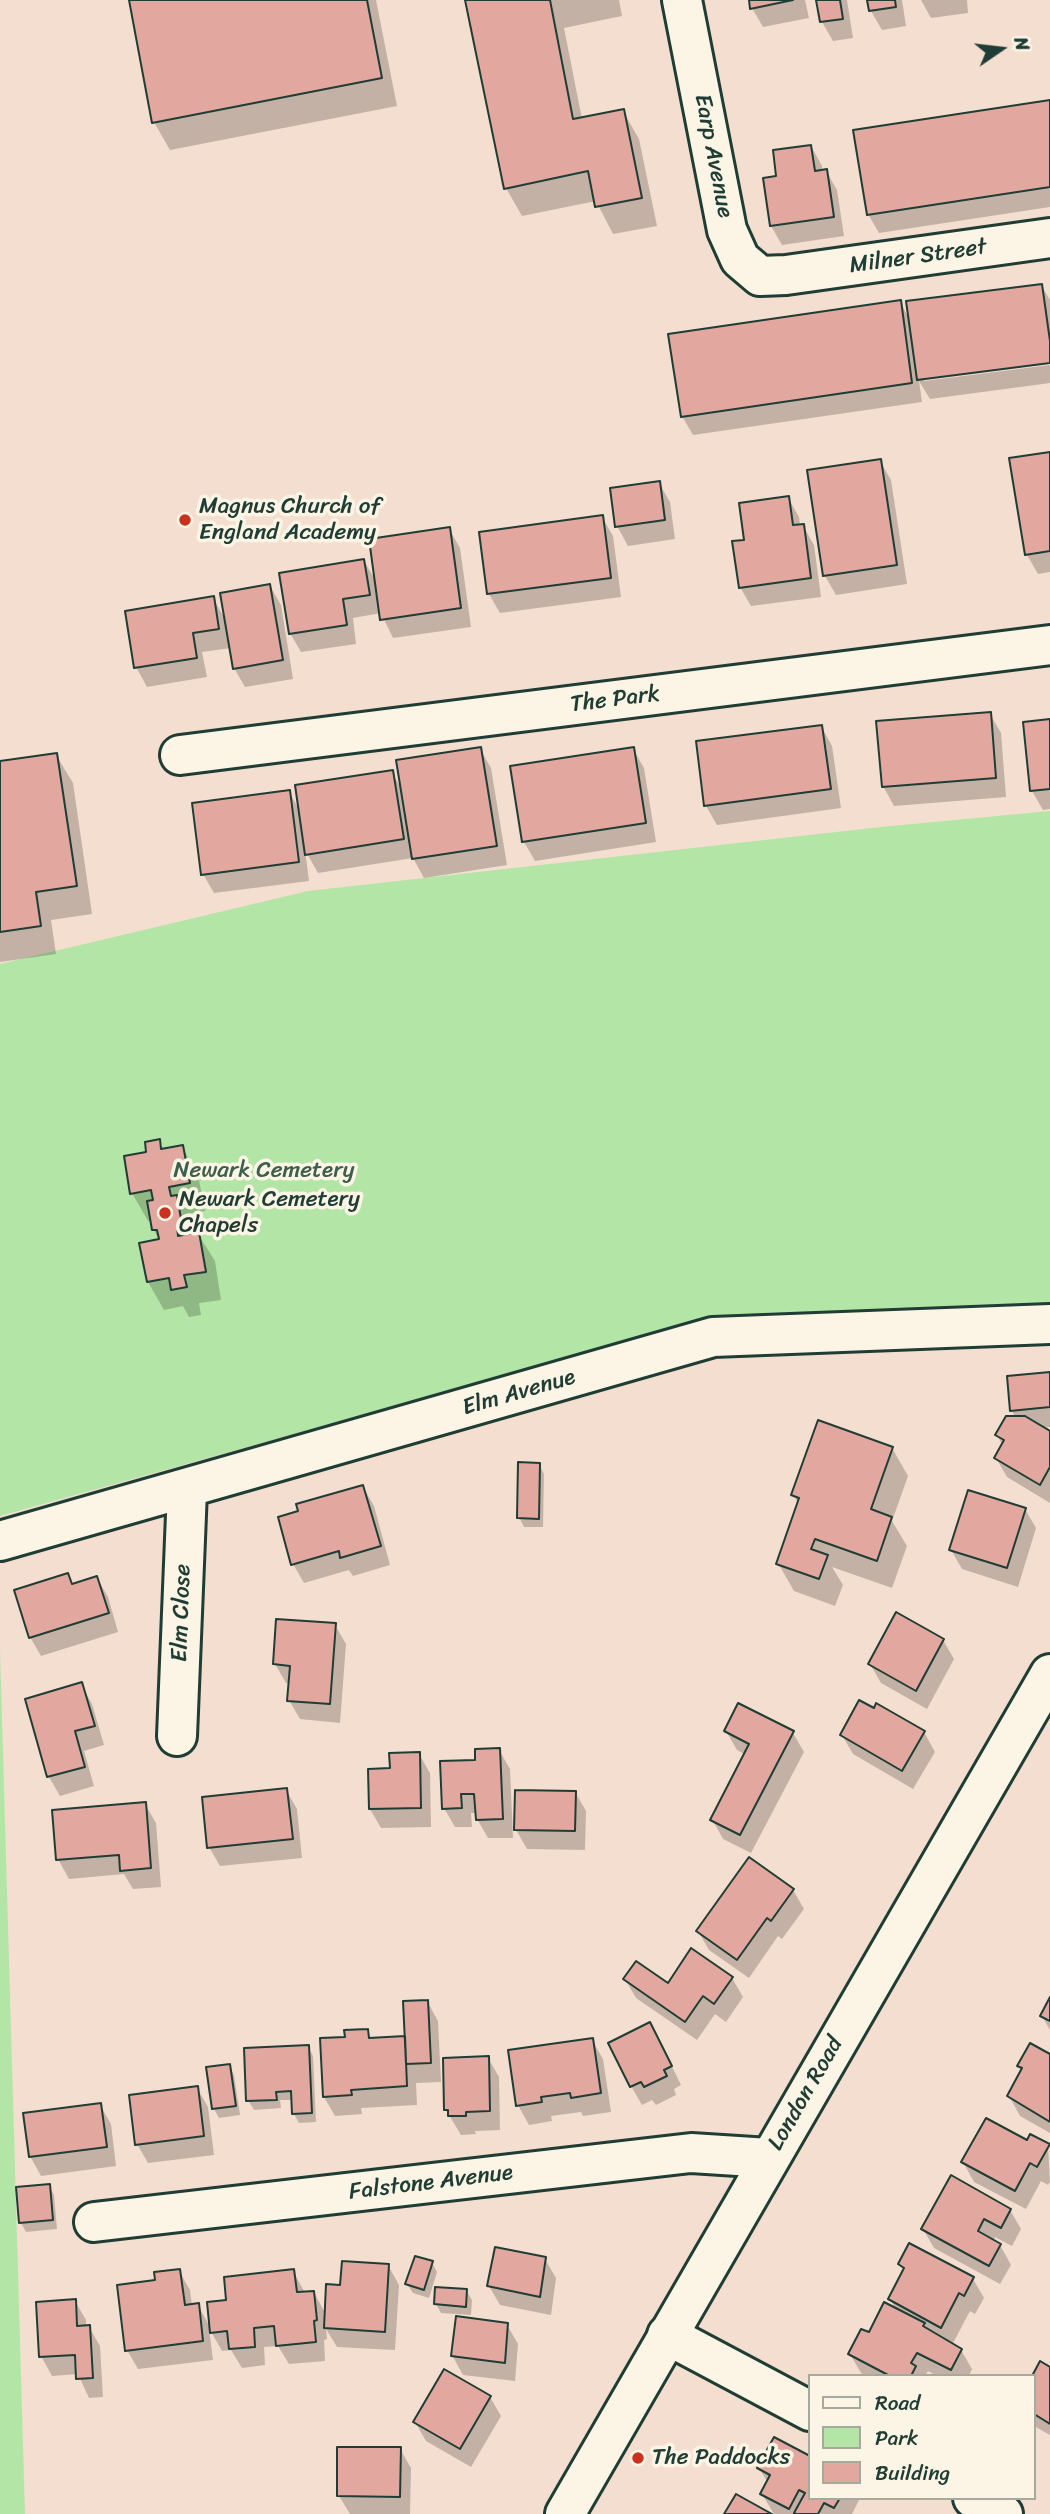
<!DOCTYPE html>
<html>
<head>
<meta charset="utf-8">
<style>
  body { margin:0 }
  #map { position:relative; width:1050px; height:2514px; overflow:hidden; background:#f4ded0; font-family:Sriracha,sans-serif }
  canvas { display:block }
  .legend { position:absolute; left:808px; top:2374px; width:228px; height:126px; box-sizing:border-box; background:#fcf5e5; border:2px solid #a4ab9e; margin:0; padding:9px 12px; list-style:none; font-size:21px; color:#1f3d34 }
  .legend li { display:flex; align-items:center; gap:14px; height:35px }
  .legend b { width:35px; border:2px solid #a4ab9e }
  .north { position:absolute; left:966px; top:14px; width:70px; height:70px; -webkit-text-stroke:5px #fcf5e5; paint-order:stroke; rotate:76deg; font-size:19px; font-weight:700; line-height:28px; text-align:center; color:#1f3d34 }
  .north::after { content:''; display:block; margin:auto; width:24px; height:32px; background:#1f3d34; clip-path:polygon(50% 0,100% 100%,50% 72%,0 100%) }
</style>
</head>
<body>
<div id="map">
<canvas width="1050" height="2514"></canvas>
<ul class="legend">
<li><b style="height:9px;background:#fcf5e5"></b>Road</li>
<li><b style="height:19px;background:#b3e6a6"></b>Park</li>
<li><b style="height:19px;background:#e2a89f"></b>Building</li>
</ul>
<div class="north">N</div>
</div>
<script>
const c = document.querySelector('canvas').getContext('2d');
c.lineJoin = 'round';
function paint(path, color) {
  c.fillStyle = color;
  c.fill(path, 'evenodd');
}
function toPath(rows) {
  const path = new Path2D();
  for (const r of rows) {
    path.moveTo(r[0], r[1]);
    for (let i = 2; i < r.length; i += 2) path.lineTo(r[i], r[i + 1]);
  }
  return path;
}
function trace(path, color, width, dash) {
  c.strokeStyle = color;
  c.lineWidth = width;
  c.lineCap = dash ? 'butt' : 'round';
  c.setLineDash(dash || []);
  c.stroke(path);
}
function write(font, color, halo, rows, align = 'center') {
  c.font = font + ' Sriracha,sans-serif';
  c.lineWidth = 7;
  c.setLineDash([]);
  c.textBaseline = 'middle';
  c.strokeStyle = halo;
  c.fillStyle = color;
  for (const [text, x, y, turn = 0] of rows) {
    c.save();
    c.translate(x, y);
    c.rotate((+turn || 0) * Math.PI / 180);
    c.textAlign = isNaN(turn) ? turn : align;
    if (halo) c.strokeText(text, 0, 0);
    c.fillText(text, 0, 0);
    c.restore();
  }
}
const green = toPath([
  [1050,811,1050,1304,713,1317,0,1516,0,964,308,891,881,827],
  [0,1649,25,2514,0,2514]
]);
const shadow = toPath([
  [130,0,376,0,397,106,170,150,154,122],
  [467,0,619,0,622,16,564,28,582,119,623,111,639,139,657,226,613,234,596,201,522,216,506,188],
  [750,0,805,0,809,18,763,27,752,8],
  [818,0,847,0,853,38,833,41,822,22],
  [869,0,902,0,906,26,882,30,871,11],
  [921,0,967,0,968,13,931,18],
  [1050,102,1050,207,879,233,868,214],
  [811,146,822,166,822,172,826,171,837,190,844,236,782,245,771,226,778,177],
  [1041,285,1050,300,1050,361,924,377,924,381,1050,365,1050,383,930,399,919,381,922,402,693,435,682,416,900,302,910,320],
  [1050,454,1050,572,1038,574,1027,555,1011,460],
  [880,461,891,480,907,584,836,595,825,576,809,471],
  [659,483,670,502,675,539,628,546,617,526],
  [788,498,799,517,800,526,803,526,814,545,821,597,751,606,740,587,746,541],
  [602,517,613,536,621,597,500,613,489,594,481,533],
  [449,529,460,548,471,627,393,638,381,613,353,618,356,644,301,652,290,633,364,561,377,583],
  [270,586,281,605,293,679,245,687,234,668,231,648,202,652,207,677,147,687,136,667,213,598,226,621],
  [990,714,1001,733,1006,797,894,806,883,786],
  [1050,720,1050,809,1043,810,1032,791],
  [821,726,832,746,841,808,717,825,706,806],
  [480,749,491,768,507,865,424,878,413,858,318,873,305,850,309,881,214,893,203,874,289,792,300,811,392,772,402,790],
  [633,749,644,768,656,842,535,861,524,842],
  [56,755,73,783,92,914,51,920,56,954,0,962,0,763],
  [159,1141,164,1151,182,1147,198,1175,205,1211,186,1214,193,1225,194,1234,198,1234,215,1261,221,1300,199,1303,201,1315,189,1317,183,1306,164,1310,148,1282,160,1241,154,1230,152,1220,148,1221,132,1193,148,1154],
  [1050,1374,1050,1427,1041,1428,1050,1433,1050,1503,1007,1477,996,1458,1003,1446,997,1435,1016,1418,1012,1411],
  [892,1448,908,1476,892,1521,907,1546,892,1588,832,1567,843,1585,835,1606,794,1591,778,1563,799,1504,793,1495],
  [539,1464,544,1474,543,1527,524,1527,519,1517],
  [363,1487,374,1506,390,1565,353,1576,349,1570,304,1583,293,1564],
  [1025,1509,1036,1528,1018,1587,962,1569,951,1550],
  [67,1575,73,1585,97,1578,108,1597,118,1632,41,1656,30,1637],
  [335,1625,346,1644,340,1723,300,1719,289,1700,290,1684,286,1683,275,1664],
  [943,1640,954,1659,927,1709,881,1683,870,1664],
  [81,1684,92,1704,104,1745,84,1751,94,1786,60,1796,49,1777,27,1700],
  [726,1731,793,1733,804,1752,751,1853,723,1839,712,1819,746,1755,737,1750],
  [924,1732,935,1752,913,1789,853,1754,842,1735],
  [499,1750,510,1769,513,1838,488,1838,477,1819,477,1813,471,1813,472,1827,455,1827,444,1808,477,1762],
  [419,1754,430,1773,431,1827,381,1828,370,1809,391,1770],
  [286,1790,297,1809,302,1858,220,1866,209,1847],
  [575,1792,586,1811,585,1850,527,1849,515,1828],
  [145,1804,156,1823,161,1887,133,1889,124,1874,69,1879,58,1859],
  [793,1890,804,1909,782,1939,778,1936,749,1978,709,1950,698,1931],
  [732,1978,743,1997,726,2022,715,2014,697,2040,636,1998,625,1979,668,1985],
  [1050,2000,1050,2030,1042,2016],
  [427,2001,438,2021,441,2082,416,2083,417,2105,361,2108,362,2114,335,2116,324,2097,346,2039,367,2031,372,2040,406,2038],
  [592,2040,603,2059,611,2112,583,2116,581,2112,551,2116,552,2121,529,2125,518,2105],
  [661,2044,681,2085,674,2089,676,2095,656,2105,652,2100,642,2105,631,2086],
  [308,2047,313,2056,316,2122,299,2123,294,2114,293,2100,280,2100,281,2108,254,2110,248,2100],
  [1050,2056,1050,2133,1020,2116,1009,2096,1023,2072,1019,2066],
  [488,2058,499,2077,500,2130,475,2131,476,2134,461,2135,446,2110],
  [229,2065,234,2075,240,2115,219,2118,214,2109],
  [197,2088,208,2107,214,2155,148,2163,137,2144],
  [100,2105,111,2124,116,2166,41,2176,30,2156],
  [1028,2143,1048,2145,1050,2182,1048,2185,1041,2181,1026,2209,974,2182,963,2162],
  [49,2186,54,2195,57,2229,26,2232,21,2223],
  [1010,2210,1021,2229,1012,2246,995,2237,993,2242,1000,2245,1011,2265,1000,2284,934,2248,923,2229],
  [545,2259,556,2278,551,2315,500,2305,489,2286],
  [432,2263,437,2272,429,2298,413,2293,407,2284],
  [900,2264,973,2279,984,2298,975,2314,970,2311,952,2345,961,2350,972,2369,969,2376,937,2376,928,2371,925,2376,867,2376,861,2373,850,2354,896,2310,890,2299,905,2271],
  [388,2265,399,2285,395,2350,337,2347,326,2329,327,2339,324,2340,325,2361,289,2364,278,2346,264,2347,265,2365,242,2368,231,2350,222,2351,209,2328,213,2360,138,2369,127,2350,157,2281,179,2271,190,2290,192,2306,198,2305,211,2329,228,2302,293,2271,305,2293,314,2292,326,2315,342,2287],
  [466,2290,472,2300,471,2315,441,2313,436,2304],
  [75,2301,86,2320,86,2327,89,2327,100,2346,103,2397,89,2398,78,2374,52,2376,41,2356],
  [507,2325,518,2344,515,2381,463,2375,452,2355],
  [1050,2369,1050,2435,1034,2426,1034,2376],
  [490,2397,501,2416,471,2467,426,2441,415,2422],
  [774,2439,810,2458,810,2498,860,2498,852,2514,774,2514,762,2494,768,2483,759,2468],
  [400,2449,411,2468,410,2514,350,2514,339,2496]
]);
const building = toPath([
  [129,0,367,0,382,78,152,123,129,0],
  [465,0,550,0,573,119,624,109,642,198,595,207,588,171,504,189,465,0],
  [749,0,793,0,750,9,749,0],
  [816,0,840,0,843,19,820,22,816,0],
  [867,0,895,0,896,7,869,11,867,0],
  [1050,100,1050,187,867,215,853,130,1050,100],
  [811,145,815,171,827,169,834,217,770,226,763,178,776,176,773,150,811,145],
  [1042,284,1050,341,1050,363,917,380,906,301,1042,284],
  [901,300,912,383,681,417,668,334,901,300],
  [1050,452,1050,551,1025,555,1009,458,1050,452],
  [881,459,897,565,823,576,807,470,881,459],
  [660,481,665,520,615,527,610,488,660,481],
  [789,496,793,525,804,524,811,578,739,588,732,541,744,540,739,503,789,496],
  [603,515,611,578,487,594,479,532,603,515],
  [450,527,461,608,380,620,369,539,450,527],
  [364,559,370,595,343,599,347,625,289,634,279,573,364,559],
  [270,584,283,660,233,669,220,593,270,584],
  [214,596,219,629,193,633,197,658,134,668,125,611,214,596],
  [991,712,996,778,882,787,876,721,991,712],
  [1050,719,1050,789,1030,791,1023,722,1050,719],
  [822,725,831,789,704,806,696,741,822,725],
  [481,747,497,846,412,859,396,760,481,747],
  [634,747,646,823,522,842,510,766,634,747],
  [57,753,77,886,36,892,41,926,0,932,0,761,57,753],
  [393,770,404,839,305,855,295,785,393,770],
  [290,790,299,862,201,875,192,803,290,790],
  [160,1139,161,1149,183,1145,190,1183,169,1187,171,1196,177,1195,182,1225,177,1226,178,1236,199,1232,206,1272,184,1275,187,1287,171,1290,169,1278,147,1282,139,1243,159,1239,157,1230,152,1230,147,1201,153,1200,151,1190,130,1194,124,1156,146,1152,145,1142,160,1139],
  [1050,1372,1050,1407,1010,1411,1007,1376,1050,1372],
  [1006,1416,1025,1416,1050,1431,1050,1467,1040,1485,994,1458,1004,1440,995,1435,1006,1416],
  [818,1420,893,1447,871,1509,892,1517,877,1561,815,1539,811,1549,828,1555,819,1579,776,1564,799,1498,791,1495,818,1420],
  [518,1462,540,1463,539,1519,517,1518,518,1462],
  [363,1485,381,1546,340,1558,339,1551,291,1565,278,1517,298,1511,296,1504,363,1485],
  [968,1490,1026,1508,1007,1568,949,1550,968,1490],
  [68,1573,72,1584,97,1576,109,1613,29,1638,14,1590,68,1573],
  [896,1612,944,1639,916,1691,868,1664,896,1612],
  [276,1619,336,1623,330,1704,287,1701,290,1666,273,1664,276,1619],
  [82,1682,95,1726,75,1731,85,1767,47,1777,25,1699,82,1682],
  [859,1700,874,1708,876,1703,925,1731,902,1771,840,1735,859,1700],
  [738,1703,794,1731,740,1835,710,1820,749,1744,724,1731,738,1703],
  [500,1748,503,1819,476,1820,474,1794,461,1794,462,1808,442,1809,440,1761,475,1760,475,1749,500,1748],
  [420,1752,421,1808,369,1809,368,1769,390,1768,389,1753,420,1752],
  [287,1788,293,1839,207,1848,202,1797,287,1788],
  [515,1790,576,1791,575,1831,514,1830,515,1790],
  [146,1802,151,1868,120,1871,119,1855,56,1860,52,1810,146,1802],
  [749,1857,794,1889,771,1921,767,1918,737,1960,696,1931,749,1857],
  [691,1948,733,1977,714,2004,703,1996,685,2022,623,1979,636,1961,668,1983,691,1948],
  [1050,1997,1050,2021,1040,2016,1050,1997],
  [428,2000,431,2063,406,2064,403,2001,428,2000],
  [650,2022,672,2066,664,2070,667,2076,644,2087,641,2082,630,2087,608,2043,650,2022],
  [368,2029,369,2038,405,2036,407,2086,351,2090,352,2095,323,2097,320,2038,345,2037,344,2030,368,2029],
  [593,2038,601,2093,571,2098,570,2093,541,2097,542,2102,516,2106,508,2050,593,2038],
  [1030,2043,1050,2054,1050,2122,1007,2096,1022,2068,1017,2066,1030,2043],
  [309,2045,312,2113,292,2114,291,2091,276,2092,277,2100,246,2101,244,2048,309,2045],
  [489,2056,490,2111,466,2112,466,2116,448,2116,448,2110,444,2110,443,2058,489,2056],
  [230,2064,236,2106,212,2109,206,2067,230,2064],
  [198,2086,204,2136,135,2145,129,2095,198,2086],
  [101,2103,107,2147,29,2157,23,2113,101,2103],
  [986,2118,1027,2140,1030,2134,1050,2144,1037,2167,1030,2163,1015,2191,961,2162,986,2118],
  [951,2175,1011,2209,1001,2228,984,2219,978,2231,1001,2244,989,2266,921,2229,951,2175],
  [50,2184,53,2220,19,2223,16,2187,50,2184],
  [909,2243,974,2277,964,2296,959,2293,941,2328,888,2299,904,2268,898,2264,909,2243],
  [495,2247,546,2257,540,2297,487,2286,495,2247],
  [415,2256,433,2261,424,2290,405,2284,415,2256],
  [342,2261,389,2264,385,2332,324,2328,326,2284,340,2285,342,2261],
  [180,2269,185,2305,199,2303,203,2341,125,2351,117,2285,155,2280,154,2272,180,2269],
  [294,2269,297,2292,314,2291,317,2320,314,2321,316,2342,276,2346,274,2326,254,2328,255,2347,229,2349,227,2331,210,2333,207,2302,226,2300,224,2277,294,2269],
  [435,2287,467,2289,466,2307,434,2304,435,2287],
  [76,2299,77,2326,90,2325,93,2378,76,2379,75,2355,39,2357,36,2302,76,2299],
  [884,2302,925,2323,923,2326,962,2349,951,2370,917,2353,911,2363,916,2366,911,2376,890,2376,848,2354,861,2329,869,2332,884,2302],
  [456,2316,508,2323,505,2363,451,2356,456,2316],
  [1040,2361,1050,2367,1050,2424,1034,2414,1034,2376,1032,2376,1040,2361],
  [444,2369,491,2396,460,2449,413,2422,444,2369],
  [774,2437,810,2456,810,2498,840,2498,834,2508,824,2503,818,2514,796,2514,794,2513,805,2493,799,2490,789,2509,760,2494,770,2475,757,2468,774,2437],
  [337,2447,401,2447,400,2497,337,2496,337,2447],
  [736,2494,772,2514,724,2514,736,2494]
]);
const minor = toPath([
  [682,0,727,230,740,259,760,276,786,275,1050,238],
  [180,755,1050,645],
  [0,1541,713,1337,1050,1324],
  [177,1736,187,1490],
  [94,2222,691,2153,769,2158],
  [667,2335,810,2411],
  [973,2498,1003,2514]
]);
const major = toPath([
  [565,2514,1050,1674]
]);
const markers = [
  [185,520,7,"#c8321e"],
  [165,1213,7,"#c8321e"],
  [638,2458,7,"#c8321e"]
];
const streetNames = [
  ["Earp Avenue",713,156,79],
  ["Milner Street",918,257,-8],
  ["The Park",615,700,-7],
  ["Elm Avenue",519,1393,-16],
  ["Elm Close",182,1613,-88],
  ["London Road",806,2094,-60],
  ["Falstone Avenue",431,2183,-7]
];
const poiNames = [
  ["Magnus Church of",199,507],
  ["England Academy",199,533],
  ["Newark Cemetery",179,1200],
  ["Chapels",179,1226],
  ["The Paddocks",652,2458]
];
const parkNames = [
  ["Newark Cemetery",264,1171]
];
paint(green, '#b3e6a6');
paint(shadow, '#0003');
paint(building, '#e2a89f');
trace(building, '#1f3d34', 2);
trace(minor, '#1f3d34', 44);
trace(major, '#1f3d34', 44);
trace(minor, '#fcf5e5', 38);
trace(major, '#fcf5e5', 38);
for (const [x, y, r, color] of markers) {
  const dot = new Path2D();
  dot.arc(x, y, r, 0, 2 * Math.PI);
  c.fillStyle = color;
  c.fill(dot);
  trace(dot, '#fcf5e5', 2.5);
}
write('23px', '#1f3d34', '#fcf5e5', streetNames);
write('23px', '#1f3d34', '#fcf5e5', poiNames, 'left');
write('23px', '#3d5f4b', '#fcf5e5', parkNames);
</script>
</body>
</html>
